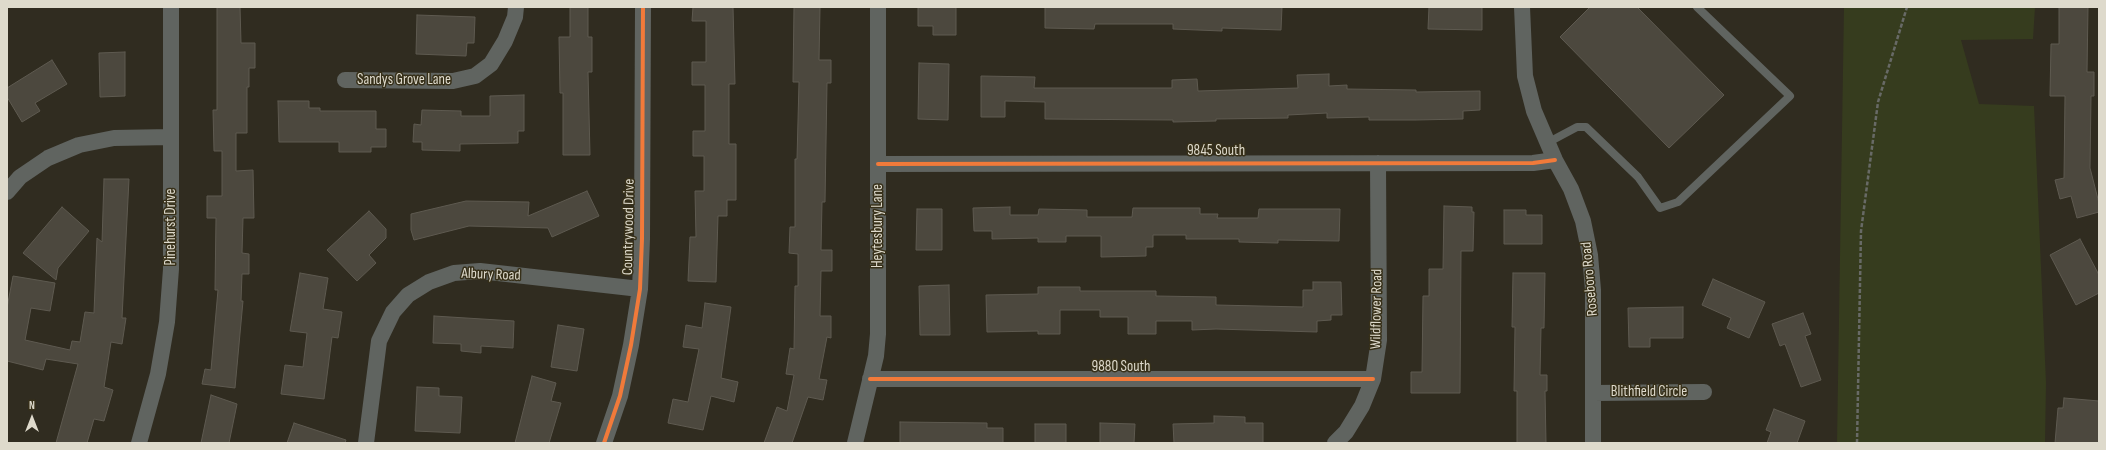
<!DOCTYPE html>
<html>
<head>
<meta charset="utf-8">
<style>
  body { margin:0 }
  #map { position:relative; width:2106px; height:450px; overflow:hidden; background:#302c20; font-family:"Sofia Sans Condensed",sans-serif }
  canvas { display:block }
  .frame { position:absolute; inset:0; border:8px solid #dedacc; pointer-events:none }
  .north { position:absolute; left:12px; top:398px; width:40px; height:40px; -webkit-text-stroke:3px #373019; paint-order:stroke; rotate:0deg; font-size:11px; font-weight:700; line-height:16px; text-align:center; color:#dedacc }
  .north::after { content:''; display:block; margin:auto; width:14px; height:18px; background:#dedacc; clip-path:polygon(50% 0,100% 100%,50% 72%,0 100%) }
</style>
</head>
<body>
<div id="map">
<canvas width="2106" height="450"></canvas>
<div class="frame"></div>
<div class="north">N</div>
</div>
<script>
const c = document.querySelector('canvas').getContext('2d');
c.lineJoin = 'round';
function paint(path, color) {
  c.fillStyle = color;
  c.fill(path, 'evenodd');
}
function toPath(rows) {
  const path = new Path2D();
  for (const r of rows) {
    path.moveTo(r[0], r[1]);
    for (let i = 2; i < r.length; i += 2) path.lineTo(r[i], r[i + 1]);
  }
  return path;
}
function trace(path, color, width, dash) {
  c.strokeStyle = color;
  c.lineWidth = width;
  c.lineCap = dash ? 'butt' : 'round';
  c.setLineDash(dash || []);
  c.stroke(path);
}
function write(font, color, halo, rows, align = 'center') {
  c.font = font + ' "Sofia Sans Condensed",sans-serif';
  c.lineWidth = 3;
  c.setLineDash([]);
  c.textBaseline = 'middle';
  c.strokeStyle = halo;
  c.fillStyle = color;
  for (const [text, x, y, turn = 0] of rows) {
    c.save();
    c.translate(x, y);
    c.rotate((+turn || 0) * Math.PI / 180);
    c.textAlign = isNaN(turn) ? turn : align;
    if (halo) c.strokeText(text, 0, 0);
    c.fillText(text, 0, 0);
    c.restore();
  }
}
const green = toPath([
  [1844,7,2035,7,2033,39,1961,40,1979,104,2034,106,2046,383,2045,443,1837,443]
]);
const building = toPath([
  [217,7,240,7,241,43,255,43,255,68,249,68,249,87,247,87,247,133,236,133,236,171,253,170,254,218,243,218,242,253,249,254,249,274,242,274,241,301,243,301,235,388,202,384,205,369,211,370,218,290,215,290,216,218,207,218,207,196,222,196,222,151,214,151,213,110,217,110,217,7],
  [570,7,588,7,588,37,592,37,592,72,588,72,590,155,563,155,563,93,560,93,559,37,570,37,570,7],
  [693,7,733,7,735,84,729,84,729,144,736,144,736,200,727,200,727,216,718,216,716,282,688,281,690,237,696,237,695,191,704,191,704,156,693,156,693,131,705,131,705,85,692,85,692,62,706,62,706,21,692,21,693,7],
  [794,7,820,7,819,60,831,60,831,83,827,83,825,202,822,202,821,250,832,250,832,271,821,271,820,316,831,316,831,338,827,337,819,379,827,380,823,400,808,397,792,443,764,443,777,407,787,411,794,375,786,374,790,348,794,349,795,286,798,286,798,254,789,253,790,227,795,227,795,159,797,159,799,82,793,82,794,7],
  [918,7,956,7,956,35,933,35,933,26,918,26,918,7],
  [1045,7,1282,7,1281,30,1222,28,1222,31,1173,29,1173,24,1095,24,1094,29,1045,28,1045,7],
  [1429,7,1482,7,1482,30,1428,29,1429,7],
  [1590,7,1637,7,1724,95,1669,148,1560,37,1590,7],
  [2059,7,2088,7,2087,72,2094,72,2094,96,2091,96,2090,168,2099,203,2099,212,2077,218,2071,196,2060,199,2055,180,2064,178,2065,96,2050,96,2051,44,2059,44,2059,7],
  [417,15,475,17,474,43,467,43,466,56,416,54,417,15],
  [125,52,125,96,100,97,99,53,125,52],
  [52,60,67,84,35,103,40,111,22,122,7,97,7,88,52,60],
  [919,63,949,64,948,120,918,119,919,63],
  [1329,74,1329,86,1347,85,1347,89,1416,90,1416,92,1480,91,1480,110,1463,111,1463,119,1416,120,1369,120,1369,117,1327,118,1327,113,1288,115,1288,118,1216,119,1216,121,1173,122,1173,120,1045,119,1045,102,1005,101,1005,117,981,117,981,76,1035,77,1034,88,1172,88,1172,80,1197,79,1198,91,1298,88,1297,75,1329,74],
  [524,95,524,131,518,131,518,143,460,144,460,151,422,150,422,142,413,142,414,124,421,125,422,110,461,111,461,116,490,116,490,96,524,95],
  [278,101,309,101,309,108,320,108,320,111,376,111,376,129,386,129,386,147,371,147,371,152,339,152,339,142,279,142,278,101],
  [104,179,129,179,122,318,126,318,122,344,111,342,104,387,113,390,104,421,94,419,87,443,56,443,78,364,46,359,43,370,7,361,7,308,13,276,55,283,50,311,31,308,25,340,70,350,72,341,80,342,85,312,94,313,97,238,102,242,104,179],
  [587,191,599,216,552,237,548,228,469,226,414,240,411,230,411,214,466,201,529,202,528,216,587,191],
  [1444,206,1472,207,1472,212,1474,212,1473,251,1461,251,1460,393,1411,393,1411,372,1422,372,1423,296,1429,296,1429,269,1443,269,1444,206],
  [62,207,89,231,58,268,56,280,23,253,62,207],
  [1010,207,1010,215,1038,215,1039,209,1087,210,1087,217,1132,217,1133,208,1200,208,1200,214,1218,214,1217,218,1258,218,1259,209,1340,209,1339,241,1278,240,1278,243,1239,242,1239,239,1186,239,1186,235,1153,235,1153,247,1146,247,1146,256,1101,257,1101,236,1066,236,1066,242,1038,242,1038,238,992,239,992,231,974,231,973,208,1010,207],
  [917,209,942,209,942,250,916,250,917,209],
  [1504,210,1526,210,1526,215,1542,215,1542,244,1504,244,1504,210],
  [369,211,386,229,386,238,369,255,376,263,357,281,327,250,369,211],
  [2080,239,2099,275,2099,293,2076,305,2050,255,2080,239],
  [300,273,328,278,323,309,342,312,338,338,332,337,324,399,281,394,285,365,303,367,307,333,290,331,300,273],
  [1513,273,1545,273,1544,328,1541,328,1540,375,1547,375,1547,391,1545,391,1546,443,1517,443,1517,391,1514,391,1515,327,1512,327,1513,273],
  [1713,279,1765,302,1749,338,1727,328,1731,318,1702,305,1713,279],
  [1313,282,1341,282,1342,315,1331,315,1331,320,1317,321,1317,332,1216,329,1192,330,1192,321,1156,321,1156,334,1128,334,1128,317,1100,317,1100,310,1060,310,1060,334,1038,334,1038,331,987,332,986,295,1038,294,1038,287,1080,287,1080,291,1156,291,1156,296,1216,297,1216,305,1303,307,1303,290,1313,290,1313,282],
  [949,285,950,335,920,335,919,286,949,285],
  [705,303,731,307,721,378,738,382,734,402,711,396,703,430,668,423,673,399,688,402,699,349,683,347,686,325,702,328,705,303],
  [1683,307,1683,338,1650,338,1650,347,1629,347,1628,308,1683,307],
  [1803,313,1811,334,1805,336,1821,380,1801,387,1785,344,1780,346,1772,324,1803,313],
  [434,316,514,321,513,348,481,346,481,353,461,351,461,344,433,343,434,316],
  [558,325,584,329,577,371,551,367,558,325],
  [532,376,556,383,551,401,561,403,549,443,515,443,532,376],
  [417,387,439,388,439,396,462,397,460,433,415,431,417,387],
  [211,395,237,404,229,443,201,443,211,395],
  [2064,398,2099,401,2099,443,2055,443,2058,408,2063,408,2064,398],
  [1774,409,1805,421,1797,443,1767,443,1771,432,1766,430,1774,409],
  [1214,416,1245,417,1245,423,1263,423,1263,443,1174,443,1173,424,1214,423,1214,416],
  [900,422,987,423,987,428,1003,428,1003,443,900,443,900,422],
  [294,423,346,440,345,443,287,443,294,423],
  [1100,423,1135,424,1134,443,1100,443,1100,423],
  [1035,424,1066,424,1066,443,1035,443,1035,424]
]);
const path = toPath([
  [1857,443,1861,231,1878,102,1907,7]
]);
const lane = toPath([
  [1547,143,1577,127,1586,127,1638,177,1660,208,1678,202,1790,96,1697,7]
]);
const street = toPath([
  [1522,7,1525,76,1534,111,1555,160,1571,189,1583,221,1590,255,1593,290,1593,443],
  [345,80,453,81,475,76,491,64,505,41,515,17,516,7],
  [878,164,1533,163,1555,160],
  [7,192,20,177,48,158,79,145,114,138,171,137],
  [870,379,1373,379],
  [1593,393,1704,392],
  [139,443,158,374,167,322,171,269,171,7],
  [366,443,379,341,393,312,408,295,429,282,454,273,480,271,640,289],
  [604,443,620,396,631,345,640,289,642,239,643,7],
  [855,443,876,356,878,334,878,7],
  [1335,443,1346,432,1362,406,1373,379,1379,340,1378,163]
]);
const cycleway = toPath([
  [878,164,1533,163,1555,160],
  [870,379,1373,379],
  [604,443,620,396,631,345,640,289,642,239,643,7]
]);
const streetNames = [
  ["Sandys Grove Lane",404,80],
  ["9845 South",1216,151],
  ["Heytesbury Lane",878,226,-90],
  ["Pinehurst Drive",171,227,-90],
  ["Countrywood Drive",629,227,-89],
  ["Albury Road",491,275,2],
  ["Roseboro Road",1590,279,-95],
  ["Wildflower Road",1377,309,-89],
  ["9880 South",1121,367],
  ["Blithfield Circle",1649,392]
];
paint(green, '#363c1e');
paint(building, '#4c483e');
trace(building, '#5e5a50', 1);
trace(path, '#686a66', 2.5, [4, 2]);
trace(lane, '#606460', 8);
trace(street, '#606460', 16);
trace(cycleway, '#f17a3a', 4);
write('15px', '#dedacc', '#373019', streetNames);
</script>
</body>
</html>
